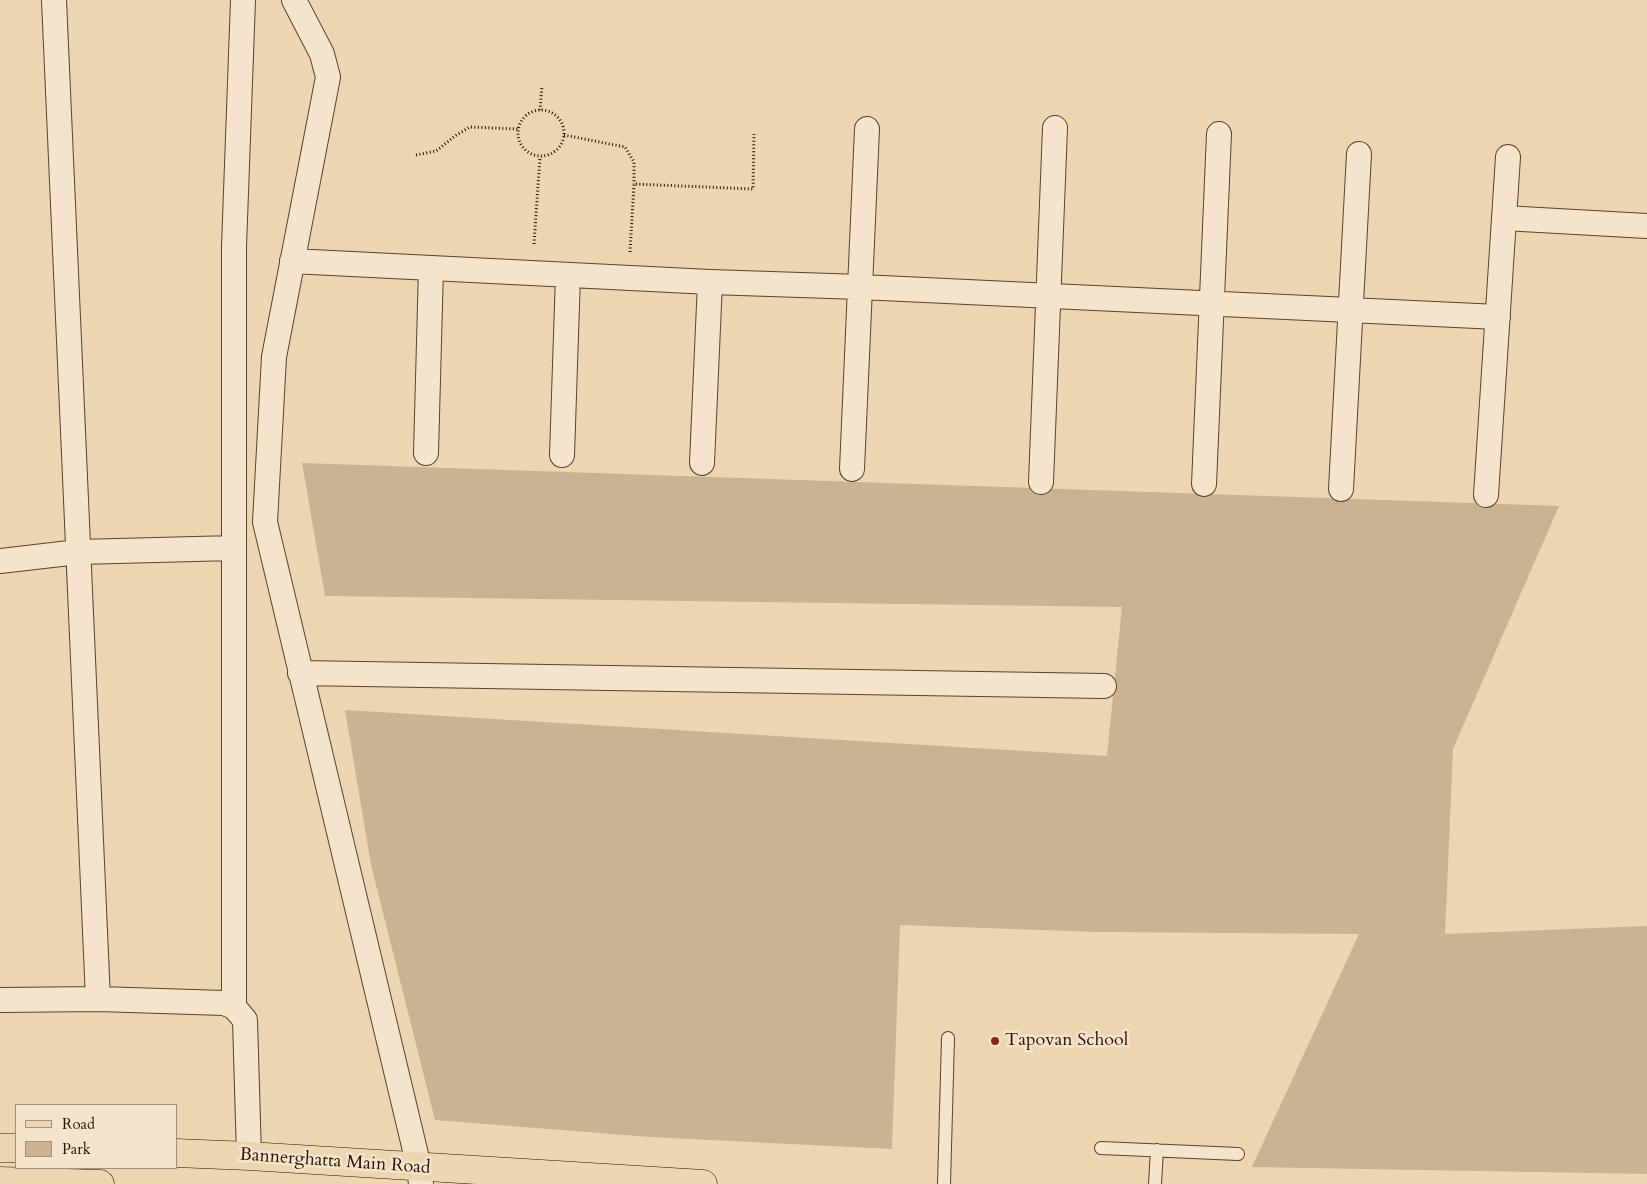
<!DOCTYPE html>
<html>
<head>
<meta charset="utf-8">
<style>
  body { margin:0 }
  #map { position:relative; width:1647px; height:1184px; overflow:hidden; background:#ecd5af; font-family:Cardo,serif }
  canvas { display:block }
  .legend { position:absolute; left:15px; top:1104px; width:162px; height:65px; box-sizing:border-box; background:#f3e4cb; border:1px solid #a38f7b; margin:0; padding:6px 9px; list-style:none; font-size:15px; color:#2a0f02 }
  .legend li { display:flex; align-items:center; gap:10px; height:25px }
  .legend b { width:25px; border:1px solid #a38f7b }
</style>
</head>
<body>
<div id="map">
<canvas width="1647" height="1184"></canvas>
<ul class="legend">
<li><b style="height:6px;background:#ecd5af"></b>Road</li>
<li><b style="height:14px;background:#cbb392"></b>Park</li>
</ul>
</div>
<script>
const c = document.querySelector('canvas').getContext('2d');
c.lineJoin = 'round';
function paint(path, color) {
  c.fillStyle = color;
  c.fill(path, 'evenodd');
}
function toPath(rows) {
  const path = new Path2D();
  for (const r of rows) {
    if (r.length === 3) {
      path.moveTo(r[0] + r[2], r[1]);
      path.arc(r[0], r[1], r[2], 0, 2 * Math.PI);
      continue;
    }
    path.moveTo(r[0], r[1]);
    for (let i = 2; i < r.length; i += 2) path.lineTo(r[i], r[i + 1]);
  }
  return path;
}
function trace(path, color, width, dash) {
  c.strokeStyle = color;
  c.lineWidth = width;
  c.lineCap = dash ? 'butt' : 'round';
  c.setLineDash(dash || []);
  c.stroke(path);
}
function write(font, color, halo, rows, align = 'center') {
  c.font = font + ' Cardo,serif';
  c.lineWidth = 5;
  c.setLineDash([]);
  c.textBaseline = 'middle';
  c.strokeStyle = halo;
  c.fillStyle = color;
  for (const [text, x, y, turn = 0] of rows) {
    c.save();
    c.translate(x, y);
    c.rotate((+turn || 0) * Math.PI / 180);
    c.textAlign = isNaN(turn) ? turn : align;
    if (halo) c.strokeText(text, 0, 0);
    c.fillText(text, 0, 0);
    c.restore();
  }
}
const green = toPath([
  [302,463,1559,506,1453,749,1445,934,1647,926,1647,1174,1252,1167,1359,934,1098,932,900,925,892,1149,650,1137,435,1120,371,865,345,710,1107,756,1122,607,325,596]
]);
const path = toPath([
  [541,133,23],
  [540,110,542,86],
  [564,135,625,147,634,162,634,184],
  [416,155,436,151,455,136,470,127,518,129],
  [534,244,540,157],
  [630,252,634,184,753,189,754,134]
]);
const lane = toPath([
  [1101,1148,1238,1154],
  [944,1184,948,1038],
  [1155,1184,1157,1150]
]);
const street = toPath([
  [54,0,98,999],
  [294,0,322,54,328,77,274,357,265,522,419,1167,421,1184],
  [1504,218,1647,226],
  [292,261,710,282,861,287,1498,317],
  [426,453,431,268],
  [562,455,568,275],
  [702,463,710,282],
  [852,469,867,129],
  [1041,482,1055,128],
  [1204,484,1219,134],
  [1341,489,1359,154],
  [1486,495,1508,157],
  [0,561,78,552,234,548],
  [300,673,1104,686],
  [0,1000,98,999,224,1003,234,1007,245,1020,249,1156],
  [234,1007,234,247,243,0]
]);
const primary = toPath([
  [0,1148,16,1148],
  [176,1153,249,1156,703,1184],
  [0,1181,100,1184]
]);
const markers = [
  [995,1041,5,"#8f2418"]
];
const poiNames = [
  ["Tapovan School",1005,1041]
];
const streetNames = [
  ["Bannerghatta Main Road",335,1162,4]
];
paint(green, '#cbb392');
trace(lane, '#5a402d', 14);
trace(street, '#5a402d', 26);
trace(primary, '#2a0f02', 29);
trace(path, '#2a0f02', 3, [1, 2.5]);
trace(lane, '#f3e4cb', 12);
trace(street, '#f3e4cb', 24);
trace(primary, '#ecd5af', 28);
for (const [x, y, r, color] of markers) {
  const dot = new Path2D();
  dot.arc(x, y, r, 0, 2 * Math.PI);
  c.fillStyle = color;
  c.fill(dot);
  trace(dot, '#f3e4cb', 2);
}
write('18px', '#2a0f02', '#f3e4cb', poiNames, 'left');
write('18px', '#2a0f02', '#f3e4cb', streetNames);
</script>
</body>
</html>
